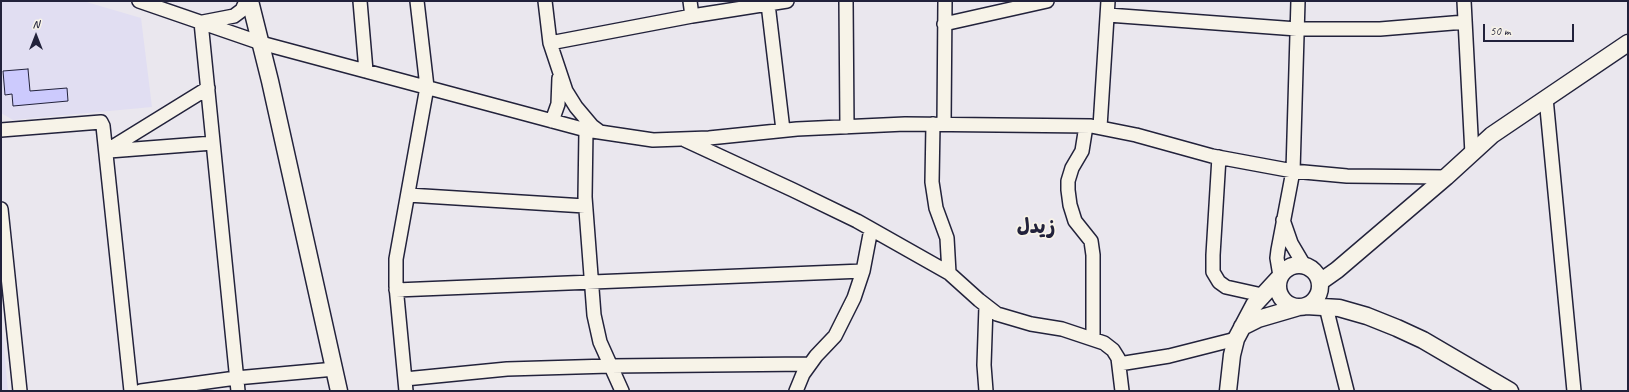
<!DOCTYPE html>
<html>
<head>
<meta charset="utf-8">
<style>
  body { margin:0 }
  #map { position:relative; width:1629px; height:392px; overflow:hidden; background:#eae7ee; font-family:Caveat,sans-serif }
  canvas { display:block }
  .frame { position:absolute; inset:0; border:2px solid #22223b; pointer-events:none }
  .north { position:absolute; left:16px; top:16px; width:40px; height:40px; -webkit-text-stroke:3px #f7f3e8; paint-order:stroke; rotate:0deg; font-size:11px; font-weight:700; line-height:16px; text-align:center; color:#22223b }
  .north::after { content:''; display:block; margin:auto; width:14px; height:18px; background:#22223b; clip-path:polygon(50% 0,100% 100%,50% 72%,0 100%) }
  .scale { position:absolute; left:1483px; top:24px; width:91px; height:18px; box-sizing:border-box; border:2px solid #22223b; border-top:0; padding-left:5px; font-size:12px; line-height:14px; white-space:nowrap; color:#22223b; -webkit-text-stroke:3px #f7f3e8; paint-order:stroke }
</style>
</head>
<body>
<div id="map">
<canvas width="1629" height="392"></canvas>
<div class="frame"></div>
<div class="north">N</div>
<div class="scale">50 m</div>
</div>
<script>
const c = document.querySelector('canvas').getContext('2d');
c.lineJoin = 'round';
function paint(path, color) {
  c.fillStyle = color;
  c.fill(path, 'evenodd');
}
function toPath(rows) {
  const path = new Path2D();
  for (const r of rows) {
    if (r.length === 3) {
      path.moveTo(r[0] + r[2], r[1]);
      path.arc(r[0], r[1], r[2], 0, 2 * Math.PI);
      continue;
    }
    path.moveTo(r[0], r[1]);
    for (let i = 2; i < r.length; i += 2) path.lineTo(r[i], r[i + 1]);
  }
  return path;
}
function trace(path, color, width, dash) {
  c.strokeStyle = color;
  c.lineWidth = width;
  c.lineCap = dash ? 'butt' : 'round';
  c.setLineDash(dash || []);
  c.stroke(path);
}
function write(font, color, halo, rows, align = 'center') {
  c.font = font + ' Caveat,"Playpen Sans Arabic",sans-serif';
  c.lineWidth = 3.5;
  c.setLineDash([]);
  c.textBaseline = 'middle';
  c.strokeStyle = halo;
  c.fillStyle = color;
  for (const [text, x, y, turn = 0] of rows) {
    c.save();
    c.translate(x, y);
    c.rotate((+turn || 0) * Math.PI / 180);
    c.textAlign = isNaN(turn) ? turn : align;
    if (halo) c.strokeText(text, 0, 0);
    c.fillText(text, 0, 0);
    c.restore();
  }
}
const built = toPath([
  [1,1,83,1,141,18,152,107,13,120,1,113],
  [1,318,8,391,1,391]
]);
const building = toPath([
  [28,69,30,91,67,88,68,101,13,106,12,94,5,95,3,71,28,69]
]);
const minor = toPath([
  [139,1,261,43,586,130,653,140,709,138,797,129,905,124,1091,126,1136,135,1212,156,1293,171,1347,176,1446,177],
  [360,1,366,71],
  [545,1,550,43,566,91,576,107,592,126,600,132],
  [690,1,692,16],
  [846,1,847,127],
  [1464,1,1472,154],
  [768,4,783,130],
  [1108,15,1297,29,1380,29,1465,22],
  [201,22,238,391],
  [203,22,234,16,242,10,246,1],
  [944,24,1047,1],
  [550,43,692,16,787,1],
  [1546,98,1574,391],
  [552,121,558,104,559,78],
  [933,124,932,182,936,208,947,238,949,273],
  [944,124,945,1],
  [1086,126,1082,151,1072,168,1068,181,1068,190,1070,205,1075,221,1091,241,1093,255,1093,339],
  [1100,127,1108,1],
  [1,130,101,122,103,126,131,391],
  [586,130,585,197,594,315,600,342,622,391],
  [685,140,793,190,857,221,949,273,979,300,997,314,1031,324,1062,329,1104,343,1113,350,1118,358,1122,391],
  [106,151,208,88],
  [109,151,213,143],
  [1219,157,1213,255,1213,272,1219,282,1226,287,1262,295],
  [408,195,585,206],
  [1,209,20,391],
  [1283,220,1291,243,1304,265],
  [1280,276,1277,258,1278,250,1293,171,1298,1],
  [396,290,863,271],
  [986,306,984,365,986,391],
  [1326,307,1347,391],
  [1119,364,1169,356,1236,339],
  [405,379,507,369,610,366,810,364],
  [141,391,236,378,335,369],
  [406,391,396,286,396,259,427,87,417,1],
  [796,391,803,374,816,356,835,336,854,298,863,271,871,229]
]);
const tertiary = toPath([
  [250,1,270,81,339,391],
  [1299,286,21],
  [1320,282,1337,270,1446,177,1492,135,1628,43],
  [1306,306,1339,308,1367,316,1397,328,1423,340,1510,391],
  [1242,327,1258,319,1299,307],
  [1228,391,1232,355,1236,339,1254,305,1278,279]
]);
const districtNames = [
  ["زيدل",1036,228]
];
paint(built, '#e1def2');
paint(building, '#cccafd');
trace(building, '#22223b', 1);
trace(minor, '#22223b', 16);
trace(tertiary, '#22223b', 19);
trace(minor, '#f7f3e8', 13);
trace(tertiary, '#f7f3e8', 16);
write('bold 20px', '#22223b', '#f7f3e8', districtNames);
</script>
</body>
</html>
